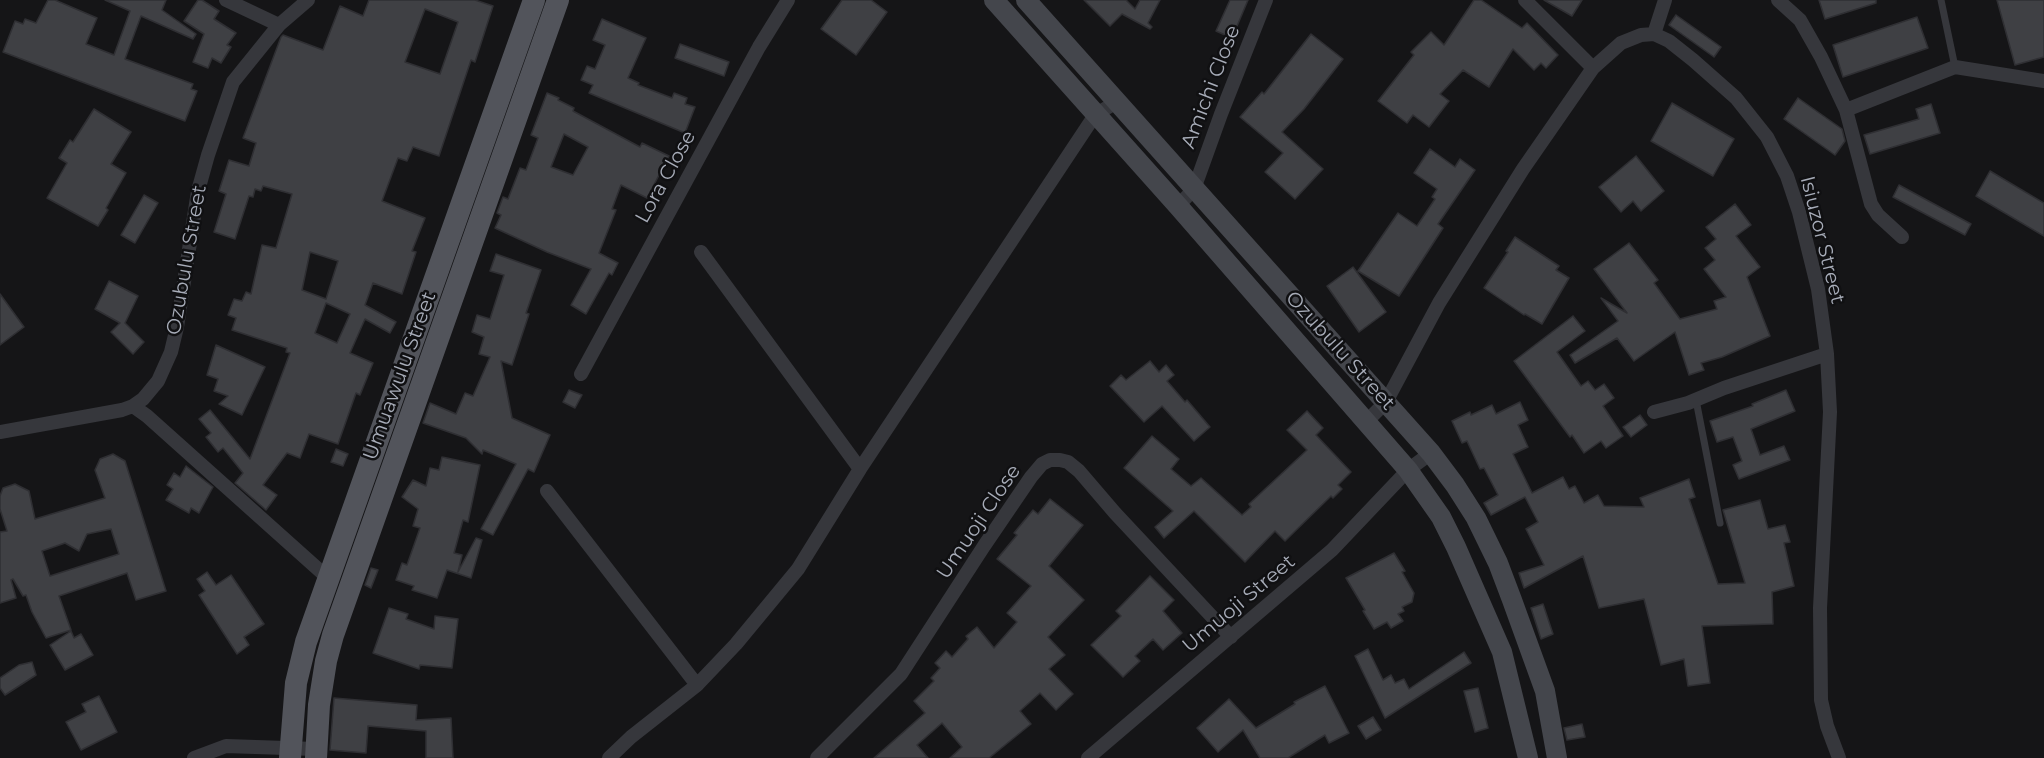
<!DOCTYPE html>
<html>
<head>
<meta charset="utf-8">
<style>
  body { margin:0 }
  canvas { display:block; background:#151517 }
</style>
</head>
<body>
<canvas width="2044" height="758"></canvas>
<script>
const c = document.querySelector('canvas').getContext('2d');
c.lineJoin = 'round';
function paint(path, color) {
  c.fillStyle = color;
  c.fill(path, 'evenodd');
}
function toPath(rows) {
  const path = new Path2D();
  for (const r of rows) {
    path.moveTo(r[0], r[1]);
    for (let i = 2; i < r.length; i += 2) path.lineTo(r[i], r[i + 1]);
  }
  return path;
}
function trace(path, color, width, dash) {
  c.strokeStyle = color;
  c.lineWidth = width;
  c.lineCap = dash ? 'butt' : 'round';
  c.setLineDash(dash || []);
  c.stroke(path);
}
function write(font, color, halo, rows, align = 'center') {
  c.font = font + ' Montserrat,sans-serif';
  c.lineWidth = 5;
  c.setLineDash([]);
  c.textBaseline = 'middle';
  c.strokeStyle = halo;
  c.fillStyle = color;
  for (const [text, x, y, turn = 0] of rows) {
    c.save();
    c.translate(x, y);
    c.rotate((+turn || 0) * Math.PI / 180);
    c.textAlign = isNaN(turn) ? turn : align;
    if (halo) c.strokeText(text, 0, 0);
    c.fillText(text, 0, 0);
    c.restore();
  }
}
const building = toPath([
  [48,0,55,0,97,18,86,44,114,55,130,11,105,0,166,0,162,10,196,34,193,39,141,16,125,59,193,84,191,89,197,91,185,121,3,52,15,21,23,24,25,19,36,23,48,0],
  [198,0,202,0,219,11,214,19,236,33,227,45,231,47,221,63,212,58,208,68,193,62,204,34,184,21,198,0],
  [369,0,475,0,493,6,475,62,471,60,439,156,413,147,407,161,398,158,382,201,425,218,412,251,416,252,402,294,373,283,365,305,396,322,390,333,365,319,350,353,373,363,360,395,356,393,338,444,309,434,300,458,287,453,263,485,277,495,266,510,235,483,243,473,223,448,218,452,206,437,211,433,199,419,210,410,250,459,290,353,286,352,287,348,232,330,236,318,228,315,234,299,242,301,246,292,251,294,262,245,276,248,292,194,263,186,261,191,255,189,253,197,249,196,235,239,214,232,226,194,219,191,229,160,249,166,256,143,243,138,281,37,283,35,323,50,340,6,363,16,369,0],
  [425,9,458,22,440,74,405,62,425,9],
  [310,252,338,261,326,299,302,290,310,252],
  [326,303,350,314,337,343,315,333,326,303],
  [842,0,871,0,887,12,856,55,821,29,842,0],
  [1084,0,1126,0,1135,9,1140,0,1160,0,1148,23,1152,27,1150,29,1122,14,1110,26,1084,0],
  [1230,0,1248,0,1232,38,1216,31,1230,0],
  [1474,0,1481,0,1522,28,1527,23,1558,55,1546,68,1541,63,1534,70,1513,49,1489,87,1463,70,1440,94,1449,101,1429,127,1413,115,1407,123,1378,101,1414,55,1411,52,1431,32,1444,45,1474,0],
  [1544,0,1582,0,1572,16,1544,0],
  [1819,0,1876,0,1876,3,1825,19,1819,0],
  [1997,0,2044,0,2044,57,2015,65,1997,0],
  [1676,15,1721,47,1714,57,1669,25,1676,15],
  [1917,17,1928,48,1843,77,1833,45,1917,17],
  [602,19,646,38,628,78,639,83,638,85,672,98,674,93,687,98,685,104,695,107,685,133,589,93,593,85,581,80,587,66,595,69,605,45,593,40,602,19],
  [1311,34,1343,59,1304,109,1282,132,1323,169,1295,199,1265,172,1283,153,1240,117,1262,92,1264,94,1311,34],
  [680,44,729,62,724,76,675,58,680,44],
  [547,93,559,98,558,100,574,108,573,111,640,147,642,143,669,156,647,198,621,185,612,209,616,210,599,253,618,263,612,275,609,273,586,314,571,305,591,269,547,252,495,228,501,215,497,213,503,197,508,199,520,168,526,170,538,138,531,135,547,93],
  [564,134,588,147,573,175,551,167,564,134],
  [1798,98,1842,129,1845,141,1835,155,1784,119,1798,98],
  [1672,103,1734,139,1713,176,1651,141,1672,103],
  [1931,104,1940,133,1870,154,1864,135,1919,119,1916,109,1931,104],
  [94,109,131,132,111,164,126,173,106,208,108,210,98,226,47,198,67,163,59,158,70,140,73,142,94,109],
  [1430,149,1455,167,1460,159,1475,170,1438,224,1443,228,1399,296,1358,271,1398,213,1417,226,1435,199,1432,197,1437,189,1414,173,1430,149],
  [1636,156,1664,191,1641,211,1633,201,1621,212,1599,187,1636,156],
  [1990,171,2044,203,2044,236,1976,196,1990,171],
  [1899,185,1971,224,1965,235,1893,197,1899,185],
  [144,195,158,203,135,243,121,235,144,195],
  [1735,204,1751,225,1736,236,1760,267,1747,277,1770,336,1722,357,1701,363,1704,370,1689,375,1675,332,1634,361,1617,338,1575,363,1570,355,1618,321,1601,298,1627,313,1594,269,1629,243,1658,280,1654,283,1680,319,1717,309,1714,301,1726,297,1704,269,1715,260,1705,248,1716,239,1706,227,1735,204],
  [1515,237,1559,266,1556,270,1569,278,1542,324,1525,314,1524,315,1484,288,1508,252,1506,251,1515,237],
  [496,254,541,270,526,313,529,314,512,365,501,361,512,418,550,435,534,472,528,469,493,535,481,529,516,464,483,450,482,454,466,438,423,423,430,403,456,414,465,393,473,396,490,357,479,354,484,337,472,332,477,315,490,319,504,275,490,271,496,254],
  [1353,267,1386,312,1359,332,1327,286,1353,267],
  [109,281,138,296,125,323,144,342,133,354,111,332,120,323,95,309,109,281],
  [0,294,24,327,0,345,0,294],
  [1573,316,1585,331,1557,352,1581,386,1588,381,1595,390,1604,384,1614,398,1603,406,1623,436,1606,448,1601,441,1584,453,1572,435,1570,437,1514,361,1573,316],
  [216,345,265,367,242,415,219,404,228,396,214,391,218,379,207,375,216,345],
  [1150,361,1159,372,1166,365,1174,375,1167,381,1185,402,1187,400,1210,427,1194,441,1162,406,1144,422,1110,386,1121,375,1126,380,1150,361],
  [569,390,582,395,575,408,563,402,569,390],
  [1786,390,1795,411,1751,429,1760,455,1784,446,1790,460,1739,479,1733,465,1742,461,1733,437,1717,442,1710,421,1753,406,1752,404,1786,390],
  [1520,402,1528,420,1518,425,1528,447,1513,454,1532,493,1563,477,1569,489,1575,486,1584,503,1598,495,1604,506,1644,507,1640,498,1689,479,1695,497,1689,499,1718,584,1745,583,1723,510,1760,500,1768,529,1785,525,1790,542,1784,543,1794,586,1772,592,1773,624,1702,626,1710,683,1688,686,1684,659,1661,665,1644,599,1599,608,1583,556,1524,588,1519,573,1544,565,1526,529,1538,522,1525,497,1491,515,1484,503,1498,495,1484,468,1480,469,1467,441,1462,443,1452,421,1470,412,1471,415,1492,405,1496,414,1520,402],
  [1307,411,1323,428,1316,435,1351,472,1338,485,1342,489,1333,498,1331,496,1285,541,1275,531,1245,562,1194,511,1164,538,1155,527,1173,511,1124,468,1152,436,1179,459,1171,469,1191,486,1201,478,1242,515,1251,507,1249,504,1307,450,1287,430,1307,411],
  [1640,415,1647,425,1631,437,1623,427,1640,415],
  [336,449,348,454,343,466,331,462,336,449],
  [113,454,125,461,166,591,136,600,127,573,59,596,71,630,46,638,32,612,26,595,23,596,13,579,11,580,16,598,0,603,0,532,7,531,0,509,0,496,3,488,15,484,29,491,35,519,105,498,95,470,100,459,113,454],
  [111,529,119,554,50,576,42,551,65,543,79,551,87,534,111,529],
  [442,457,480,465,468,522,463,520,454,553,462,555,458,572,476,538,482,540,471,578,447,570,437,598,412,590,414,586,396,580,402,563,407,565,420,528,413,526,418,509,402,497,413,480,426,486,430,468,439,470,442,457],
  [186,466,213,487,199,513,191,508,189,513,166,500,173,489,167,485,174,473,180,477,186,466],
  [1050,499,1083,525,1049,566,1084,600,1048,637,1065,655,1049,669,1073,694,1056,710,1040,693,1020,711,1031,724,989,758,950,758,962,747,942,723,917,745,928,758,874,758,925,713,914,701,934,681,931,678,940,668,935,663,946,651,952,657,968,639,966,636,977,627,994,648,1017,622,1007,613,1031,586,997,559,1017,535,1014,533,1033,510,1038,514,1050,499],
  [1394,553,1405,571,1402,572,1414,593,1412,602,1402,607,1404,611,1398,614,1403,621,1391,628,1387,622,1374,629,1363,611,1365,610,1346,578,1394,553],
  [371,568,378,570,371,588,365,585,371,568],
  [207,572,216,585,231,575,264,624,244,637,249,645,237,654,199,595,205,591,197,579,207,572],
  [1150,576,1174,600,1163,611,1182,633,1163,650,1153,639,1135,656,1140,661,1123,677,1091,645,1121,616,1116,611,1150,576],
  [1543,604,1553,634,1541,639,1531,608,1543,604],
  [389,608,408,614,406,619,434,629,435,616,458,619,452,668,420,665,419,669,373,653,389,608],
  [71,631,74,638,81,634,93,655,65,670,50,645,71,631],
  [1368,649,1383,680,1391,675,1395,683,1404,679,1409,689,1464,652,1471,663,1385,718,1355,656,1368,649],
  [32,662,36,675,5,695,0,688,0,678,19,665,32,662],
  [1325,686,1349,733,1329,743,1325,735,1288,758,1260,758,1243,730,1218,752,1197,728,1229,699,1256,728,1295,704,1294,702,1325,686],
  [1478,688,1488,728,1475,732,1464,691,1478,688],
  [99,696,117,732,81,750,66,722,86,712,82,704,99,696],
  [334,698,417,705,416,720,451,718,453,758,426,758,426,731,368,726,366,753,330,750,334,698],
  [1373,717,1381,730,1366,739,1358,726,1373,717],
  [1582,724,1585,737,1567,740,1564,728,1582,724]
]);
const lane = toPath([
  [1941,0,1955,67],
  [1696,400,1720,523]
]);
const street = toPath([
  [226,0,279,25],
  [1525,0,1593,68],
  [1778,0,1800,20,1821,57,1846,110,1871,204,1878,215,1902,237],
  [1654,34,1665,0],
  [1846,110,1955,67,2044,81],
  [1178,206,1194,189,1221,114,1266,0],
  [701,252,860,469],
  [581,374,759,47,788,0],
  [133,406,147,416,328,578],
  [1654,412,1688,403,1724,388,1827,354],
  [1366,422,1386,402,1439,303,1523,169,1593,68,1621,43,1641,35,1654,34,1669,41,1693,60,1736,98,1767,137,1787,176,1799,212,1818,289,1827,354,1830,412,1820,608,1821,700,1827,726,1839,758],
  [0,432,122,410,133,406,143,399,158,381,171,352,177,327,198,191,208,155,233,82,279,25,308,0],
  [547,491,697,685],
  [194,758,226,746,315,749],
  [609,758,631,737,697,685,736,644,798,569,860,469,1095,115,1118,101],
  [817,758,901,674,984,546,1031,477,1042,464,1050,460,1060,460,1068,462,1079,471,1115,513,1231,637],
  [1088,758,1332,550,1408,470,1431,453]
]);
const secondary = toPath([
  [994,0,1178,206,1408,470,1441,517,1456,547,1502,652,1528,758],
  [1026,0,1431,453,1455,485,1476,518,1498,563,1512,600,1545,691,1557,758]
]);
const primary = toPath([
  [290,758,296,683,306,642,534,0],
  [316,758,319,705,326,661,333,635,558,0]
]);
const streetNames = [
  ["Amichi Close",1211,87,-69],
  ["Lora Close",666,177,-61],
  ["Isiuzor Street",1822,240,76],
  ["Ozubulu Street",187,260,-80],
  ["Ozubulu Street",1340,351,48],
  ["Umuawulu Street",400,376,-70],
  ["Umuoji Close",979,522,-56],
  ["Umuoji Street",1239,604,-40]
];
paint(building, '#3f4044');
trace(building, '#2f2f33', 1.5);
trace(lane, '#36373c', 7);
trace(street, '#36373c', 14);
trace(secondary, '#44464c', 20);
trace(primary, '#52545b', 22);
write('20px', '#a7acb8', '#101012', streetNames);
</script>
</body>
</html>
